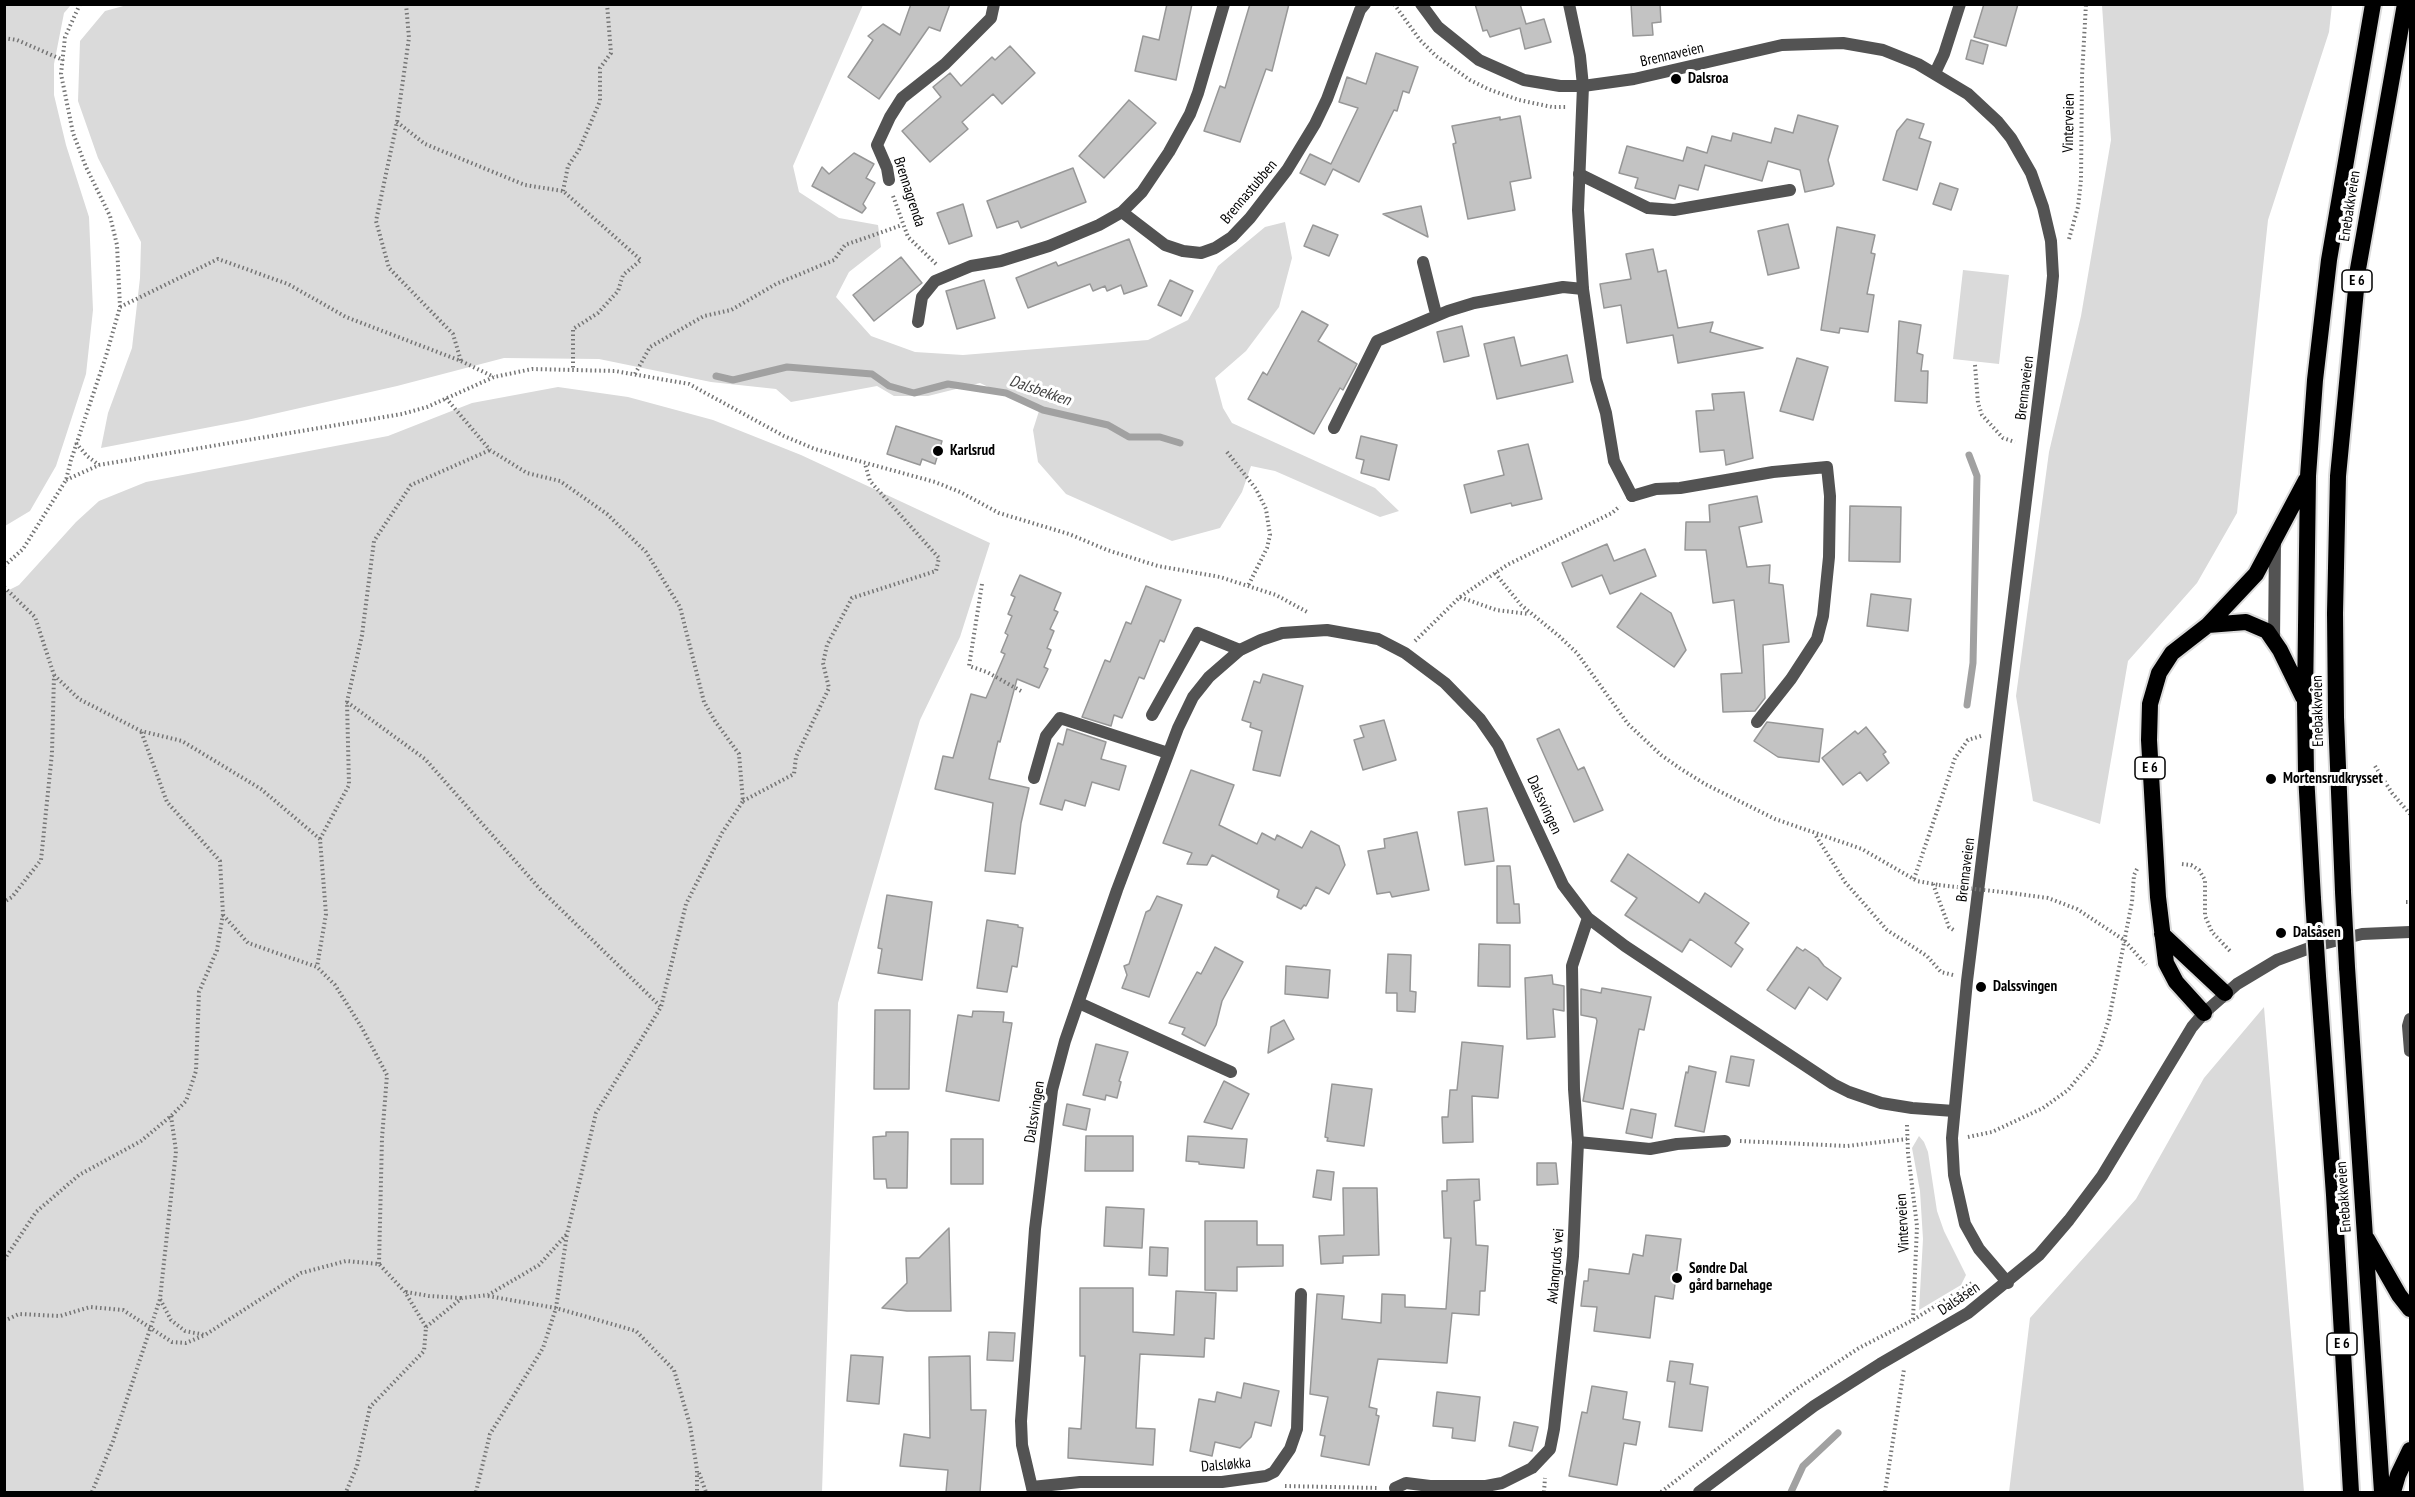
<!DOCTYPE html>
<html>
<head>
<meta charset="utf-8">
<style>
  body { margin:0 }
  #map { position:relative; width:2415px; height:1497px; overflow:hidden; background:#fff; font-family:"PT Sans Narrow",sans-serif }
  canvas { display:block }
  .frame { position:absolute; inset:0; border:6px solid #000; pointer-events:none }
</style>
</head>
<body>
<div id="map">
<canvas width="2415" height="1497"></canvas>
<div class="frame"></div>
</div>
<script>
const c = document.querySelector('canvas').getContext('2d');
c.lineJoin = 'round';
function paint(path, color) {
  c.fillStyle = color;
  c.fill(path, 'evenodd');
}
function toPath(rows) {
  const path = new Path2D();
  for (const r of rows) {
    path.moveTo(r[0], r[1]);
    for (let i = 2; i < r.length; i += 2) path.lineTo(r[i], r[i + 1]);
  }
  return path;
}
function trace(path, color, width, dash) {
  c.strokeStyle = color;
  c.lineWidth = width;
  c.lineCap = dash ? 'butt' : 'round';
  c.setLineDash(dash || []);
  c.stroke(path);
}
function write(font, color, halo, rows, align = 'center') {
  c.font = font + ' "PT Sans Narrow",sans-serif';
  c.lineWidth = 6;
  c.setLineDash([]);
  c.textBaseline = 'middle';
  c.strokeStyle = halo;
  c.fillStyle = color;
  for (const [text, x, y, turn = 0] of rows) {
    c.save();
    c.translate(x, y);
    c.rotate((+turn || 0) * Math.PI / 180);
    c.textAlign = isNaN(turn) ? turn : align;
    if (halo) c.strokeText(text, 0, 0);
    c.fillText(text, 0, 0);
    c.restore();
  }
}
const green = toPath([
  [5,4,71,5,64,13,54,64,54,95,66,145,89,217,93,310,86,374,56,466,30,511,5,526],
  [127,5,863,5,793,166,799,192,839,218,878,225,881,247,849,272,836,297,871,336,915,352,963,355,1148,340,1188,320,1218,266,1265,227,1285,222,1292,258,1279,307,1246,351,1215,378,1223,408,1232,423,1375,488,1399,511,1380,517,1275,471,1251,466,1242,492,1220,528,1172,541,1066,494,1038,462,1033,430,1039,411,980,383,928,396,894,396,877,386,791,402,776,389,711,382,599,359,504,358,397,386,247,420,101,448,108,413,132,348,140,278,141,242,98,158,78,101,80,41,105,11],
  [2102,5,2332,5,2329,32,2268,220,2237,513,2197,583,2128,661,2100,824,2033,801,2016,696,2049,452,2081,316,2111,140],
  [1963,270,2009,275,1999,364,1953,359],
  [558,387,628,397,713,420,801,455,990,543,960,637,920,720,838,1003,822,1492,5,1492,5,592,19,585,76,522,99,501,146,482,388,436,472,403],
  [2264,1007,2304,1492,2009,1492,2030,1318,2136,1199,2204,1078],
  [1919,1136,1924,1142,1928,1152,1937,1211,1944,1231,1966,1275,1961,1285,1919,1310,1923,1239,1920,1191,1912,1148]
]);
const stream = toPath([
  [716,376,733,380,787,367,872,374,889,386,914,393,948,384,1006,393,1043,410,1108,425,1129,437,1160,437,1180,443],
  [1967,705,1973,663,1977,476,1969,455],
  [1791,1492,1803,1466,1838,1433]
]);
const building = toPath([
  [911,4,950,4,940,31,929,27,879,99,848,77,873,40,868,36,883,24,900,35,911,4],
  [1167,4,1192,4,1176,80,1135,71,1143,36,1159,40,1167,4],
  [1250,4,1289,4,1272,71,1266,69,1240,142,1204,131,1220,86,1225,88,1250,4],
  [1475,4,1520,4,1526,24,1544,19,1551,42,1525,49,1520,28,1490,37,1487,30,1483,31,1475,4],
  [1631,4,1660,4,1661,22,1652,23,1653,35,1633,36,1631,4],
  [1984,4,2018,4,2006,46,1974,37,1984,4],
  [1971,40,1988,45,1983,64,1966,59,1971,40],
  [1010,46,1035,73,1002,104,993,94,962,122,968,129,930,162,902,131,941,97,933,87,950,73,961,86,992,57,995,60,1010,46],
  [1376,53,1418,67,1409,93,1403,91,1397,111,1394,110,1359,182,1333,169,1325,185,1300,173,1310,154,1331,164,1358,108,1339,102,1347,77,1366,84,1376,53],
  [1129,100,1156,123,1104,178,1079,156,1129,100],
  [1798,115,1838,126,1828,160,1834,184,1832,186,1805,192,1800,170,1768,161,1762,181,1705,165,1698,190,1679,185,1675,199,1635,188,1638,178,1619,173,1627,146,1683,161,1687,147,1707,153,1712,136,1731,141,1733,133,1771,143,1775,128,1793,133,1798,115],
  [1520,116,1531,178,1510,182,1515,210,1468,219,1453,144,1456,143,1452,126,1500,117,1500,120,1520,116],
  [1907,119,1924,124,1919,138,1931,142,1917,190,1883,180,1897,131,1907,119],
  [854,153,874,164,866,178,875,183,863,204,866,208,862,213,812,186,822,167,829,174,854,153],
  [1073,168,1086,202,1021,228,1018,221,997,228,987,201,1073,168],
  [1940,183,1958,189,1951,210,1933,204,1940,183],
  [963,204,972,236,949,244,937,213,963,204],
  [1421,206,1428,237,1383,214,1421,206],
  [1788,224,1799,268,1768,275,1758,231,1788,224],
  [1313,225,1338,235,1329,256,1304,246,1313,225],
  [1837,227,1875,235,1871,253,1875,254,1867,294,1874,295,1868,332,1840,328,1839,333,1821,330,1837,227],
  [1129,239,1147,286,1124,294,1121,285,1107,291,1105,286,1093,291,1090,284,1028,308,1016,278,1056,262,1058,266,1129,239],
  [1653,249,1658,272,1666,270,1678,328,1713,322,1710,332,1763,348,1678,363,1673,335,1627,343,1621,305,1604,308,1600,284,1631,279,1626,254,1653,249],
  [901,257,922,283,874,321,853,295,901,257],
  [984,280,995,318,957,329,946,291,984,280],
  [1170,280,1193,291,1181,316,1158,305,1170,280],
  [1302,311,1328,325,1318,341,1357,364,1343,390,1340,388,1314,434,1248,399,1263,372,1267,375,1302,311],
  [1899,321,1921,325,1917,353,1923,355,1921,371,1928,371,1927,403,1895,401,1899,321],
  [1462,326,1469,356,1444,362,1437,332,1462,326],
  [1514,337,1521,366,1567,355,1573,382,1497,399,1484,344,1514,337],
  [1797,358,1828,367,1813,420,1780,411,1797,358],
  [1744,392,1753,458,1726,465,1724,450,1700,452,1696,411,1714,410,1712,394,1744,392],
  [896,426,942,441,935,464,922,459,920,465,887,454,896,426],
  [1361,436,1397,445,1389,480,1361,473,1364,460,1356,458,1361,436],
  [1528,444,1542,499,1512,506,1511,503,1471,513,1464,485,1504,475,1498,451,1528,444],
  [1757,496,1762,522,1739,527,1747,567,1770,565,1769,583,1783,585,1789,642,1763,645,1765,698,1755,711,1723,712,1721,674,1742,673,1734,600,1713,603,1706,550,1685,550,1686,522,1710,522,1709,505,1757,496],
  [1850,506,1901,507,1900,562,1849,561,1850,506],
  [1607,544,1614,561,1645,549,1656,576,1610,594,1602,575,1572,587,1562,563,1607,544],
  [1020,575,1061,593,1054,610,1058,612,1050,629,1054,631,1047,648,1051,650,1044,667,1048,669,1039,688,1017,679,1000,742,998,741,989,779,1029,788,1021,823,1015,874,985,871,993,803,935,789,943,756,953,758,971,694,986,698,1005,654,1001,652,1008,635,1005,633,1012,616,1008,614,1015,597,1011,595,1020,575],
  [1146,586,1181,600,1164,642,1160,640,1144,679,1139,677,1122,718,1114,715,1111,726,1082,717,1105,660,1110,662,1126,622,1131,624,1146,586],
  [1641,593,1671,613,1686,650,1674,667,1617,627,1641,593],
  [1871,594,1911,599,1908,631,1867,626,1871,594],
  [1263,674,1303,686,1280,776,1253,770,1262,731,1250,727,1251,723,1242,720,1254,681,1260,683,1263,674],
  [1384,720,1396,760,1363,770,1354,740,1364,737,1360,726,1384,720],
  [1767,722,1823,729,1819,762,1778,757,1754,741,1767,722],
  [1866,727,1886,752,1883,754,1889,763,1867,781,1860,772,1843,785,1822,758,1855,731,1858,734,1866,727],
  [1067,729,1106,742,1101,759,1126,766,1119,790,1092,782,1085,806,1065,800,1062,810,1040,804,1058,743,1063,745,1067,729],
  [1559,729,1578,770,1584,767,1603,810,1574,822,1537,739,1559,729],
  [1191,770,1234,785,1219,825,1257,844,1262,833,1275,840,1277,835,1302,848,1311,831,1339,846,1345,865,1329,894,1316,887,1306,906,1304,905,1301,909,1277,897,1279,890,1212,855,1207,865,1187,864,1192,853,1163,843,1191,770],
  [1487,808,1494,861,1465,865,1458,812,1487,808],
  [1417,832,1429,890,1392,897,1390,892,1377,894,1368,851,1385,848,1384,839,1417,832],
  [1628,854,1699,903,1705,893,1749,923,1735,943,1743,949,1731,967,1690,939,1682,952,1625,915,1637,898,1611,881,1628,854],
  [1497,866,1510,866,1514,904,1519,904,1520,923,1497,923,1497,866],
  [887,895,932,902,922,980,878,973,882,949,878,948,887,895],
  [1157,896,1182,905,1149,997,1122,988,1127,975,1124,966,1129,964,1146,912,1150,910,1157,896],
  [987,920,1018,925,1018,927,1023,928,1017,967,1012,966,1007,992,977,988,987,920],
  [1479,944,1510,945,1510,987,1478,986,1479,944],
  [1215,947,1243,962,1222,1001,1216,1025,1205,1046,1182,1034,1185,1028,1169,1023,1197,972,1201,974,1215,947],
  [1797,947,1803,951,1805,949,1818,958,1824,966,1841,978,1827,1000,1809,987,1795,1009,1767,990,1797,947],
  [1388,954,1411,955,1410,991,1416,992,1415,1012,1397,1011,1397,993,1386,993,1388,954],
  [1286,966,1330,970,1328,998,1285,994,1286,966],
  [1552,975,1553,984,1564,986,1564,1011,1553,1009,1555,1037,1527,1039,1525,978,1552,975],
  [1602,988,1651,997,1644,1030,1639,1029,1623,1109,1583,1101,1597,1021,1596,1018,1581,1015,1581,989,1601,993,1602,988],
  [875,1010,910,1010,909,1089,874,1089,875,1010],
  [973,1011,1004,1012,1003,1022,1012,1023,999,1101,946,1091,958,1015,972,1017,973,1011],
  [1284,1020,1294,1039,1268,1053,1271,1027,1284,1020],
  [1462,1042,1503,1046,1498,1098,1472,1096,1473,1142,1443,1143,1442,1117,1448,1117,1450,1090,1457,1090,1462,1042],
  [1096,1044,1128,1052,1119,1081,1121,1082,1117,1098,1106,1095,1105,1100,1083,1095,1096,1044],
  [1731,1056,1754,1060,1749,1086,1726,1082,1731,1056],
  [1689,1066,1716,1072,1704,1132,1675,1126,1686,1072,1688,1073,1689,1066],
  [1224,1081,1249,1094,1232,1129,1204,1122,1224,1081],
  [1332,1084,1372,1089,1364,1146,1327,1141,1328,1138,1325,1137,1332,1084],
  [1067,1104,1090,1109,1086,1130,1063,1125,1067,1104],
  [1631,1109,1656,1114,1652,1138,1626,1133,1631,1109],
  [886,1132,908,1132,907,1188,887,1188,886,1179,874,1179,873,1137,886,1136,886,1132],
  [1086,1136,1133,1136,1133,1171,1085,1171,1086,1136],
  [1188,1136,1247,1139,1244,1168,1199,1164,1199,1162,1186,1161,1188,1136],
  [951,1139,983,1139,983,1184,951,1184,951,1139],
  [1537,1163,1556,1163,1558,1184,1537,1185,1537,1163],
  [1317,1170,1334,1172,1331,1200,1313,1197,1317,1170],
  [1479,1179,1480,1200,1474,1201,1476,1245,1488,1246,1485,1291,1480,1291,1479,1315,1452,1313,1447,1363,1378,1359,1369,1407,1377,1409,1376,1415,1379,1416,1369,1465,1321,1456,1325,1436,1320,1435,1328,1397,1310,1394,1317,1294,1344,1296,1342,1319,1381,1323,1382,1294,1405,1295,1405,1307,1446,1309,1451,1238,1444,1238,1442,1191,1447,1191,1447,1180,1479,1179],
  [1343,1188,1377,1188,1379,1255,1343,1256,1343,1263,1321,1264,1319,1236,1344,1235,1343,1188],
  [1106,1207,1144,1209,1142,1248,1104,1246,1106,1207],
  [1205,1221,1257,1221,1257,1245,1283,1245,1283,1266,1237,1267,1237,1291,1205,1290,1205,1221],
  [949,1228,951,1311,907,1311,882,1308,907,1283,906,1258,919,1258,949,1228],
  [1646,1235,1681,1239,1673,1299,1655,1296,1650,1338,1594,1331,1597,1307,1581,1306,1584,1281,1588,1281,1589,1269,1629,1274,1633,1254,1643,1256,1646,1235],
  [1150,1247,1168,1248,1167,1276,1149,1275,1150,1247],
  [1080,1288,1133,1288,1133,1332,1174,1335,1176,1291,1216,1293,1214,1339,1205,1338,1204,1357,1140,1354,1136,1428,1155,1429,1153,1465,1068,1458,1069,1428,1081,1429,1085,1356,1080,1356,1080,1288],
  [989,1332,1015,1333,1013,1361,987,1360,989,1332],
  [851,1355,883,1357,879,1404,847,1401,851,1355],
  [970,1356,971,1410,986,1410,980,1492,946,1492,948,1470,900,1466,904,1434,930,1438,929,1357,970,1356],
  [1670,1361,1693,1364,1690,1384,1708,1387,1702,1431,1669,1427,1675,1382,1667,1381,1670,1361],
  [1244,1383,1279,1391,1271,1426,1255,1422,1251,1437,1240,1448,1215,1442,1212,1456,1190,1451,1199,1399,1215,1402,1217,1392,1241,1398,1244,1383],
  [1592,1386,1627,1392,1623,1419,1640,1422,1636,1445,1624,1443,1617,1485,1569,1476,1582,1412,1587,1413,1592,1386],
  [1437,1392,1480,1397,1475,1441,1452,1438,1453,1428,1433,1426,1437,1392],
  [1514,1422,1538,1427,1532,1451,1509,1446,1514,1422]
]);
const path = toPath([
  [406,4,409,38,397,122,376,221,389,268,453,334,461,361],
  [1394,4,1420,40,1436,56,1470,80,1488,89,1519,100,1552,107,1566,107],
  [4,38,17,40,63,60],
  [397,122,425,144,525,185,563,191,641,260,623,275,618,291,598,313,573,329,573,368],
  [563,191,568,166,579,150,600,101,600,68,611,53,607,4],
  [893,196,908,237,936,264],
  [2069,239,2078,207,2081,180,2082,76,2086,4],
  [120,307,218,259,288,284,346,317,461,361,494,377],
  [1975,365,1978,403,1982,415,2003,438,2015,442],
  [635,374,650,347,704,316,731,310,776,284,834,260,845,245,902,225],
  [76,443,87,456,99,465],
  [1227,452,1256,489,1266,509,1270,535,1267,548,1248,586],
  [66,480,99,465,402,414,427,407,494,377,532,369,615,371,689,384,784,436,815,449,935,482,960,492,999,513,1069,534,1107,550,1158,566,1220,577,1276,595,1309,613],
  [4,566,23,549,66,480,71,460,106,356,120,307,117,245,110,216,86,167,73,133,61,74,65,37,80,4],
  [1495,573,1521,605,1559,636,1577,653,1628,724,1661,755,1681,769,1705,784,1775,819,1862,849,1917,881,1939,885],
  [982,584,969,666,987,672,1021,691],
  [4,587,35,617,54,675,52,753,41,860,12,897,4,902],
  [1460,597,1496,610,1529,614],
  [1415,641,1460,597,1507,565,1612,513,1620,506],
  [54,675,79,699,141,731,182,741,261,789,320,839,326,914,317,967],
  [347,702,425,759,540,889,660,1006],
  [2375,766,2392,793,2410,814],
  [743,801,794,774,796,757,829,688,823,663,827,645,852,598,936,571,939,558,870,481,865,464],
  [1816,836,1845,882,1887,930,1927,956,1941,972,1953,975],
  [320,839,349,785,347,702,362,635,374,541,411,485,490,450],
  [2182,864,2191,865,2199,870,2205,880,2205,916,2212,932,2230,951],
  [1914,879,1955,758,1968,740,1981,736],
  [1933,884,1949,927,1955,931],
  [2011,893,2048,898,2077,909,2124,940,2146,965],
  [2406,902,2410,902],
  [223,915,248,943,317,967,335,985,362,1028,387,1075,382,1138,379,1264],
  [171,1116,176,1151,160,1299,171,1320,185,1331,205,1335,301,1273,346,1261,379,1264,405,1292,426,1327,424,1351,370,1407,357,1466,346,1492],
  [1907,1125,1908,1153,1917,1226,1913,1319],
  [1968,1137,1992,1132,2043,1108,2068,1090,2094,1059,2100,1047,2109,1019,2132,902,2134,875,2137,869],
  [1740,1141,1847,1146,1907,1139],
  [4,1260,36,1212,79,1175,141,1141,171,1116,186,1101,196,1071,199,992,217,950,223,914,220,861,167,802,141,731],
  [406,1292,429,1296,461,1298],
  [488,1296,556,1308,636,1331,674,1370,690,1425,697,1470,697,1492],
  [4,1321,19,1314,60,1316,90,1307,123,1310,172,1342,186,1343,205,1335],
  [426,1327,462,1298,488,1295,539,1265,567,1234,596,1113,661,1007,686,904,722,833,743,801,739,754,715,721,704,702,680,607,646,552,607,514,560,481,527,473,490,450,445,397],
  [699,1473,706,1492],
  [1285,1486,1379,1488],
  [92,1492,113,1441,160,1299],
  [476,1492,490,1434,543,1348,556,1308,567,1234],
  [1544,1492,1545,1478],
  [1661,1492,1795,1390,1859,1348,1913,1320,1972,1283],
  [1885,1492,1904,1369]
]);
const service = toPath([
  [1224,4,1198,93,1190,114,1169,152,1142,192,1122,212,1165,245,1183,251,1201,253,1215,248,1232,237,1250,218,1287,170,1315,124,1327,99,1360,10,1365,4],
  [1569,4,1580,56,1583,86],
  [1935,73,1944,54,1960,4],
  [1579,174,1648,208,1674,210,1790,190],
  [889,180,887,168,877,145,890,117,902,98,945,64,991,18,994,4],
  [1423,262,1435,310],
  [918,322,922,297,935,281,971,266,1001,261,1049,246,1099,225,1122,212],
  [1334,428,1377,341,1448,311,1474,303,1563,287,1583,289],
  [1632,496,1656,489,1680,488,1773,472,1827,467,1830,496,1829,557,1823,616,1817,639,1791,679,1757,722],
  [2274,641,2275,542],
  [1152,715,1198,633,1240,650],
  [1034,778,1046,736,1060,718,1168,753],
  [1079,1003,1231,1072],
  [2410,1019,2408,1026,2410,1051],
  [1578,1142,1650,1149,1677,1144,1725,1141],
  [1032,1487,1080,1482,1222,1482,1266,1476,1274,1472,1290,1449,1297,1429,1301,1294]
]);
const minor = toPath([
  [1583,86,1578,210,1583,289,1596,379,1606,413,1614,461,1632,496],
  [1395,1488,1406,1483,1430,1486,1486,1486,1502,1483,1532,1468,1550,1449,1554,1429,1573,1256,1578,1142,1574,1089,1572,966,1588,918],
  [1033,1492,1022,1445,1021,1421,1035,1229,1052,1090,1065,1041,1117,890,1178,728,1193,697,1209,677,1240,650,1261,640,1282,633,1327,630,1378,639,1405,653,1445,683,1480,719,1498,745,1563,885,1588,918,1625,946,1833,1084,1849,1092,1881,1103,1912,1108,1954,1111]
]);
const tertiary = toPath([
  [1421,4,1438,27,1479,60,1524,80,1560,86,1583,86,1634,79,1782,45,1843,43,1883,50,1918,64,1968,94,1998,122,2011,138,2031,173,2043,207,2051,241,2053,276,2051,296,1967,981,1952,1138,1954,1175,1965,1224,1979,1249,2008,1283],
  [1699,1492,1814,1406,1880,1364,1968,1313,2039,1255,2069,1220,2102,1176,2192,1027,2204,1013,2237,984,2277,960,2315,946,2362,934,2410,932]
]);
const trunk = toPath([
  [2208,625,2246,622,2267,631,2280,650,2303,697],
  [2343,892,2336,717,2335,613,2338,476,2358,269,2405,4],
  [2313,899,2306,774,2305,701,2308,476,2315,380,2329,260,2373,4],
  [2162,934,2225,993],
  [2347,967,2382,1492],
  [2318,976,2334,1195,2351,1492],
  [2204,1013,2176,982,2166,963,2158,897,2149,740,2150,704,2159,673,2172,653,2208,625,2256,574,2306,480],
  [2367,1239,2399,1295,2410,1309],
  [2393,1492,2398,1475,2410,1450]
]);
const pathBridge = toPath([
  [1939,885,2011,893]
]);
const trunkBridge = toPath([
  [2343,892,2347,967],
  [2313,899,2318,976]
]);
const markers = [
  [1676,79,6,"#000"],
  [938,451,6,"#000"],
  [2271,779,6,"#000"],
  [2281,933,6,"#000"],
  [1981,987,6,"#000"],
  [1677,1278,6,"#000"]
];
const shields = [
  [2357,281,30],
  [2150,768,30],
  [2342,1344,30]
];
const shieldNames = [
  ["E 6",2357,281],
  ["E 6",2150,768],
  ["E 6",2342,1344]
];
const streetNames = [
  ["Brennaveien",1672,55,-13],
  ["Vinterveien",2069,123,-89],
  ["Brennagrenda",909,192,72],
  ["Brennastubben",1249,192,-50],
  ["Enebakkveien",2350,206,-81],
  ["Brennaveien",2025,388,-83],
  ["Enebakkveien",2318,711,-91],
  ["Dalssvingen",1544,805,65],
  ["Brennaveien",1966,870,-83],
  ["Dalssvingen",1035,1112,-81],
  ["Enebakkveien",2344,1197,-94],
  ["Vinterveien",1903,1223,-93],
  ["Avlangruds vei",1556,1266,-85],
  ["Dalsåsen",1959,1299,-34],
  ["Dalsløkka",1226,1465,-5]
];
const poiNames = [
  ["Dalsroa",1688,79],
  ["Karlsrud",950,451],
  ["Mortensrudkrysset",2283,779],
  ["Dalsåsen",2293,933],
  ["Dalssvingen",1993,987],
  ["Søndre Dal",1689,1269],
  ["gård barnehage",1689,1286]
];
const waterNames = [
  ["Dalsbekken",1040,391,19]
];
paint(green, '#dadada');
trace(stream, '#a1a1a1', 7);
paint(building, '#c3c3c3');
trace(building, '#979797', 1.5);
trace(trunk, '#dbdbdb', 20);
trace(path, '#757575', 4, [1.5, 3]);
trace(service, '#535353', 12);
trace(minor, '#535353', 12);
trace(tertiary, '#535353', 12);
trace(trunk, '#000', 16);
trace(trunkBridge, '#dbdbdb', 20, []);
trace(pathBridge, '#757575', 4, [1.5, 3]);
trace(trunkBridge, '#000', 16);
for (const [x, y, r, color] of markers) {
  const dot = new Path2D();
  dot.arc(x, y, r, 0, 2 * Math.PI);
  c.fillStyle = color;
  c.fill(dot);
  trace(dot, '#fff', 2);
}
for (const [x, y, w] of shields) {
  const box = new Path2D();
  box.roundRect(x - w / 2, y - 11, w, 22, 4.5);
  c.fillStyle = '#fff';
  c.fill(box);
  trace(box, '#000', 1.5);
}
write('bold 14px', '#000', null, shieldNames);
write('15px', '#000', '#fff', streetNames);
write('bold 15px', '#000', '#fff', poiNames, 'left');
write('italic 16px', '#424242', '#fff', waterNames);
</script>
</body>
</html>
